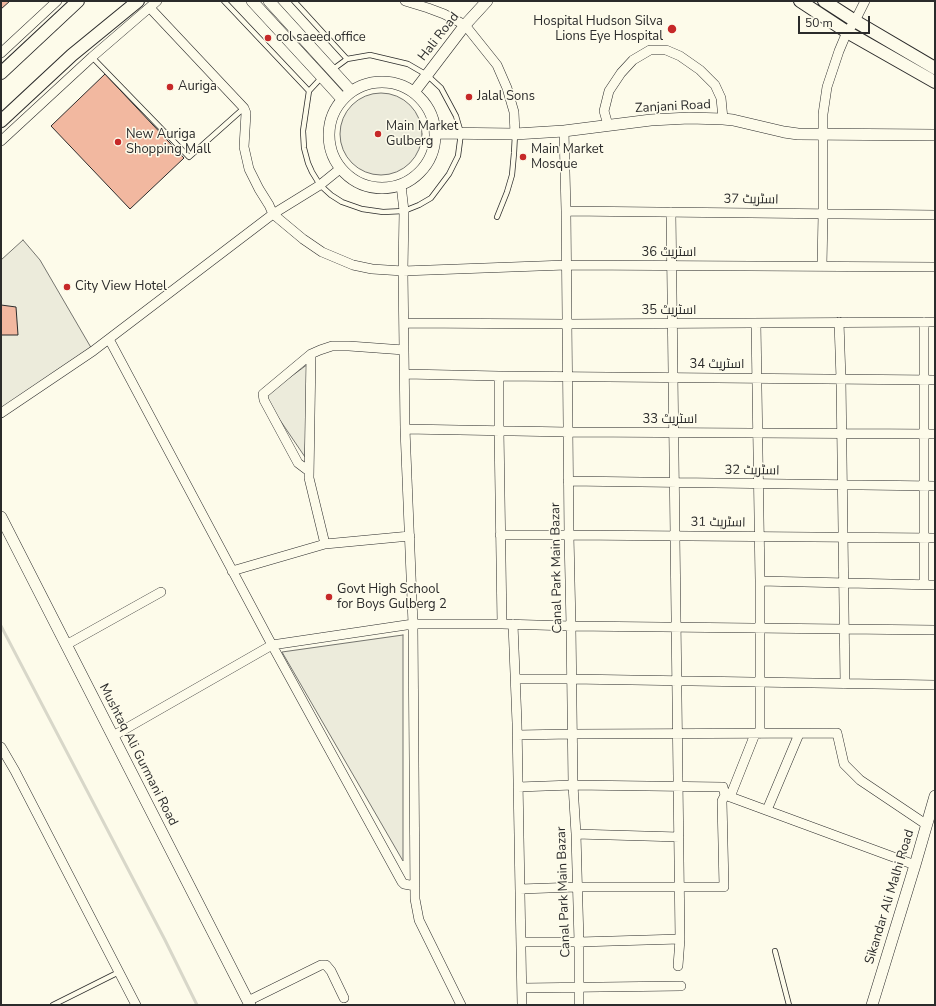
<!DOCTYPE html>
<html>
<head>
<meta charset="utf-8">
<style>
  body { margin:0 }
  #map { position:relative; width:936px; height:1006px; overflow:hidden; background:#fdfbea; font-family:"Nunito Sans",sans-serif }
  canvas { display:block }
  .frame { position:absolute; inset:0; border:2px solid #2b2b2b; pointer-events:none }
  .scale { position:absolute; left:798px; top:16px; width:72px; height:18px; box-sizing:border-box; border:2px solid #2b2b2b; border-top:0; padding-left:5px; font-size:12px; line-height:14px; white-space:nowrap; color:#2b2b2b; -webkit-text-stroke:3px #fdfbea; paint-order:stroke }
</style>
</head>
<body>
<div id="map">
<canvas width="936" height="1006"></canvas>
<div class="frame"></div>
<div class="scale">50 m</div>
</div>
<script>
const c = document.querySelector('canvas').getContext('2d');
c.lineJoin = 'round';
function paint(path, color) {
  c.fillStyle = color;
  c.fill(path, 'evenodd');
}
function toPath(rows) {
  const path = new Path2D();
  for (const r of rows) {
    if (r.length === 3) {
      path.moveTo(r[0] + r[2], r[1]);
      path.arc(r[0], r[1], r[2], 0, 2 * Math.PI);
      continue;
    }
    path.moveTo(r[0], r[1]);
    for (let i = 2; i < r.length; i += 2) path.lineTo(r[i], r[i + 1]);
  }
  return path;
}
function trace(path, color, width, dash) {
  c.strokeStyle = color;
  c.lineWidth = width;
  c.lineCap = dash ? 'butt' : 'round';
  c.setLineDash(dash || []);
  c.stroke(path);
}
function write(font, color, halo, rows, align = 'center') {
  c.font = font + ' "Nunito Sans",Cairo,sans-serif';
  c.lineWidth = 3;
  c.setLineDash([]);
  c.textBaseline = 'middle';
  c.strokeStyle = halo;
  c.fillStyle = color;
  for (const [text, x, y, turn = 0] of rows) {
    c.save();
    c.translate(x, y);
    c.rotate((+turn || 0) * Math.PI / 180);
    c.textAlign = isNaN(turn) ? turn : align;
    if (halo) c.strokeText(text, 0, 0);
    c.fillText(text, 0, 0);
    c.restore();
  }
}
const green = toPath([
  [381,134,41],
  [23,240,40,260,93,351,1,413,1,260,23,240],
  [308,364,305,457,267,401,267,396,270,392,308,364],
  [403,635,403,861,282,652,403,635]
]);
const stream = toPath([
  [1,626,165,940,197,1005]
]);
const building = toPath([
  [1,1,10,1,1,9,1,1],
  [105,74,184,158,130,209,51,126,105,74],
  [1,305,16,307,18,335,1,335,1,305]
]);
const service = toPath([
  [224,1,309,91],
  [294,1,347,59,332,70],
  [92,57,189,157,244,108],
  [321,78,309,91,303,131,304,148,308,163,312,172,320,185,331,195,342,202,362,209,383,212,404,211,419,205,431,198,449,174,458,156,461,133,456,116,441,88,427,75,408,64,370,55,347,59],
  [497,217,507,192,512,175,514,153,515,134],
  [775,951,789,1005],
  [53,1005,119,972]
]);
const minor = toPath([
  [405,1,428,8,444,14,465,25,497,65,507,88,514,112,515,134],
  [150,8,244,108,246,113,244,147,249,169,259,189,269,205,273,214,303,239,322,252,353,265,372,269,403,271,566,265,935,267],
  [1,53,57,1],
  [608,125,604,111,609,91,621,73,633,60,650,50,666,50,680,56,700,70,715,85,721,98,723,119],
  [564,131,566,211,569,535,571,626,573,785,576,834,579,942,579,1005],
  [1,141,92,57,157,1],
  [401,185,404,211,403,271,405,429,413,624,415,899,419,920,461,1005],
  [566,211,935,215],
  [671,212,680,939,678,966],
  [822,266,823,214,823,114,827,87,839,51,847,32,855,21,865,1],
  [839,322,841,379,845,684],
  [924,322,924,584],
  [404,323,567,324,935,322],
  [756,323,760,581,760,734],
  [109,339,272,645,402,882,404,884,415,886],
  [311,354,309,478,325,544],
  [405,374,499,376,935,380],
  [499,376,499,430,502,624],
  [1,413,93,351,273,214,320,185,341,168],
  [405,429,568,432,935,434],
  [309,470,306,469,298,463,264,400,263,394,311,354,320,350,332,346,349,346,404,350],
  [568,481,935,486],
  [500,535,569,535,935,538],
  [232,571,325,544,410,536],
  [760,581,935,585],
  [513,624,517,723,522,1005],
  [66,645,161,592],
  [515,679,571,679,935,685],
  [517,735,572,734,837,733,844,764,860,780,927,825],
  [113,736,272,645,413,624,502,624,571,626,935,630],
  [1,747,15,771,136,1005],
  [518,787,573,785,723,787,725,795,915,865],
  [730,797,755,734],
  [767,810,799,734],
  [576,834,679,837],
  [520,889,577,887,724,887,722,801,725,795],
  [521,942,579,942,680,939],
  [522,988,681,986],
  [248,1001,321,965,326,965,331,971,344,998]
]);
const tertiary = toPath([
  [252,1,322,77,342,99],
  [269,1,351,91],
  [382,135,53],
  [414,92,465,25,487,1],
  [436,133,515,134,564,131,651,120,689,118,723,119,733,120,784,132,798,134,935,135],
  [1,517,250,1005],
  [872,1005,915,865,935,796]
]);
const secondary = toPath([
  [800,1,847,32,935,82],
  [824,1,855,21,935,68],
  [1,73,78,1],
  [1,121,72,55,138,1]
]);
const markers = [
  [672,29,5,"#c62828"],
  [268,38,4,"#c62828"],
  [170,87,4,"#c62828"],
  [469,97,4,"#c62828"],
  [378,134,4,"#c62828"],
  [118,142,4,"#c62828"],
  [523,157,4,"#c62828"],
  [67,287,4,"#c62828"],
  [329,597,4,"#c62828"]
];
const poiNames = [
  ["Hospital Hudson Silva",663,22,"right"],
  ["Lions Eye Hospital",663,37,"right"],
  ["col saeed office",276,38],
  ["Auriga",178,87],
  ["Jalal Sons",477,97],
  ["Main Market",386,127],
  ["Gulberg",386,142],
  ["New Auriga",126,135],
  ["Shopping Mall",126,150],
  ["Main Market",531,150],
  ["Mosque",531,165],
  ["City View Hotel",75,287],
  ["Govt High School",337,590],
  ["for Boys Gulberg 2",337,605]
];
const streetNames = [
  ["Hali Road",439,37,-52],
  ["Zanjani Road",673,107,-3],
  ["اسٹریٹ 37",751,200,1],
  ["اسٹریٹ 36",669,253],
  ["اسٹریٹ 35",669,311],
  ["اسٹریٹ 34",717,365],
  ["اسٹریٹ 33",670,420],
  ["اسٹریٹ 32",752,471,1],
  ["اسٹریٹ 31",718,523,1],
  ["Canal Park Main Bazar",557,568,-91],
  ["Mushtaq Ali Gurmani Road",138,755,63],
  ["Canal Park Main Bazar",564,892,-92],
  ["Sikandar Ali Malhi Road",890,897,-73]
];
paint(green, '#ecebdb');
trace(green, '#74746e', 1);
trace(stream, '#d8d7c9', 3);
paint(building, '#f2b8a0');
trace(building, '#2b2b2b', 1);
trace(service, '#2b2b2b', 6);
trace(minor, '#2b2b2b', 10);
trace(tertiary, '#2b2b2b', 12);
trace(secondary, '#2b2b2b', 14);
trace(service, '#fdfbea', 4.5);
trace(minor, '#fdfbea', 9);
trace(tertiary, '#fdfbea', 11);
trace(secondary, '#fdfbea', 12);
for (const [x, y, r, color] of markers) {
  const dot = new Path2D();
  dot.arc(x, y, r, 0, 2 * Math.PI);
  c.fillStyle = color;
  c.fill(dot);
  trace(dot, '#fdfbea', 1.5);
}
write('13px', '#2b2b2b', '#fdfbea', poiNames, 'left');
write('13px', '#2b2b2b', '#fdfbea', streetNames);
</script>
</body>
</html>
